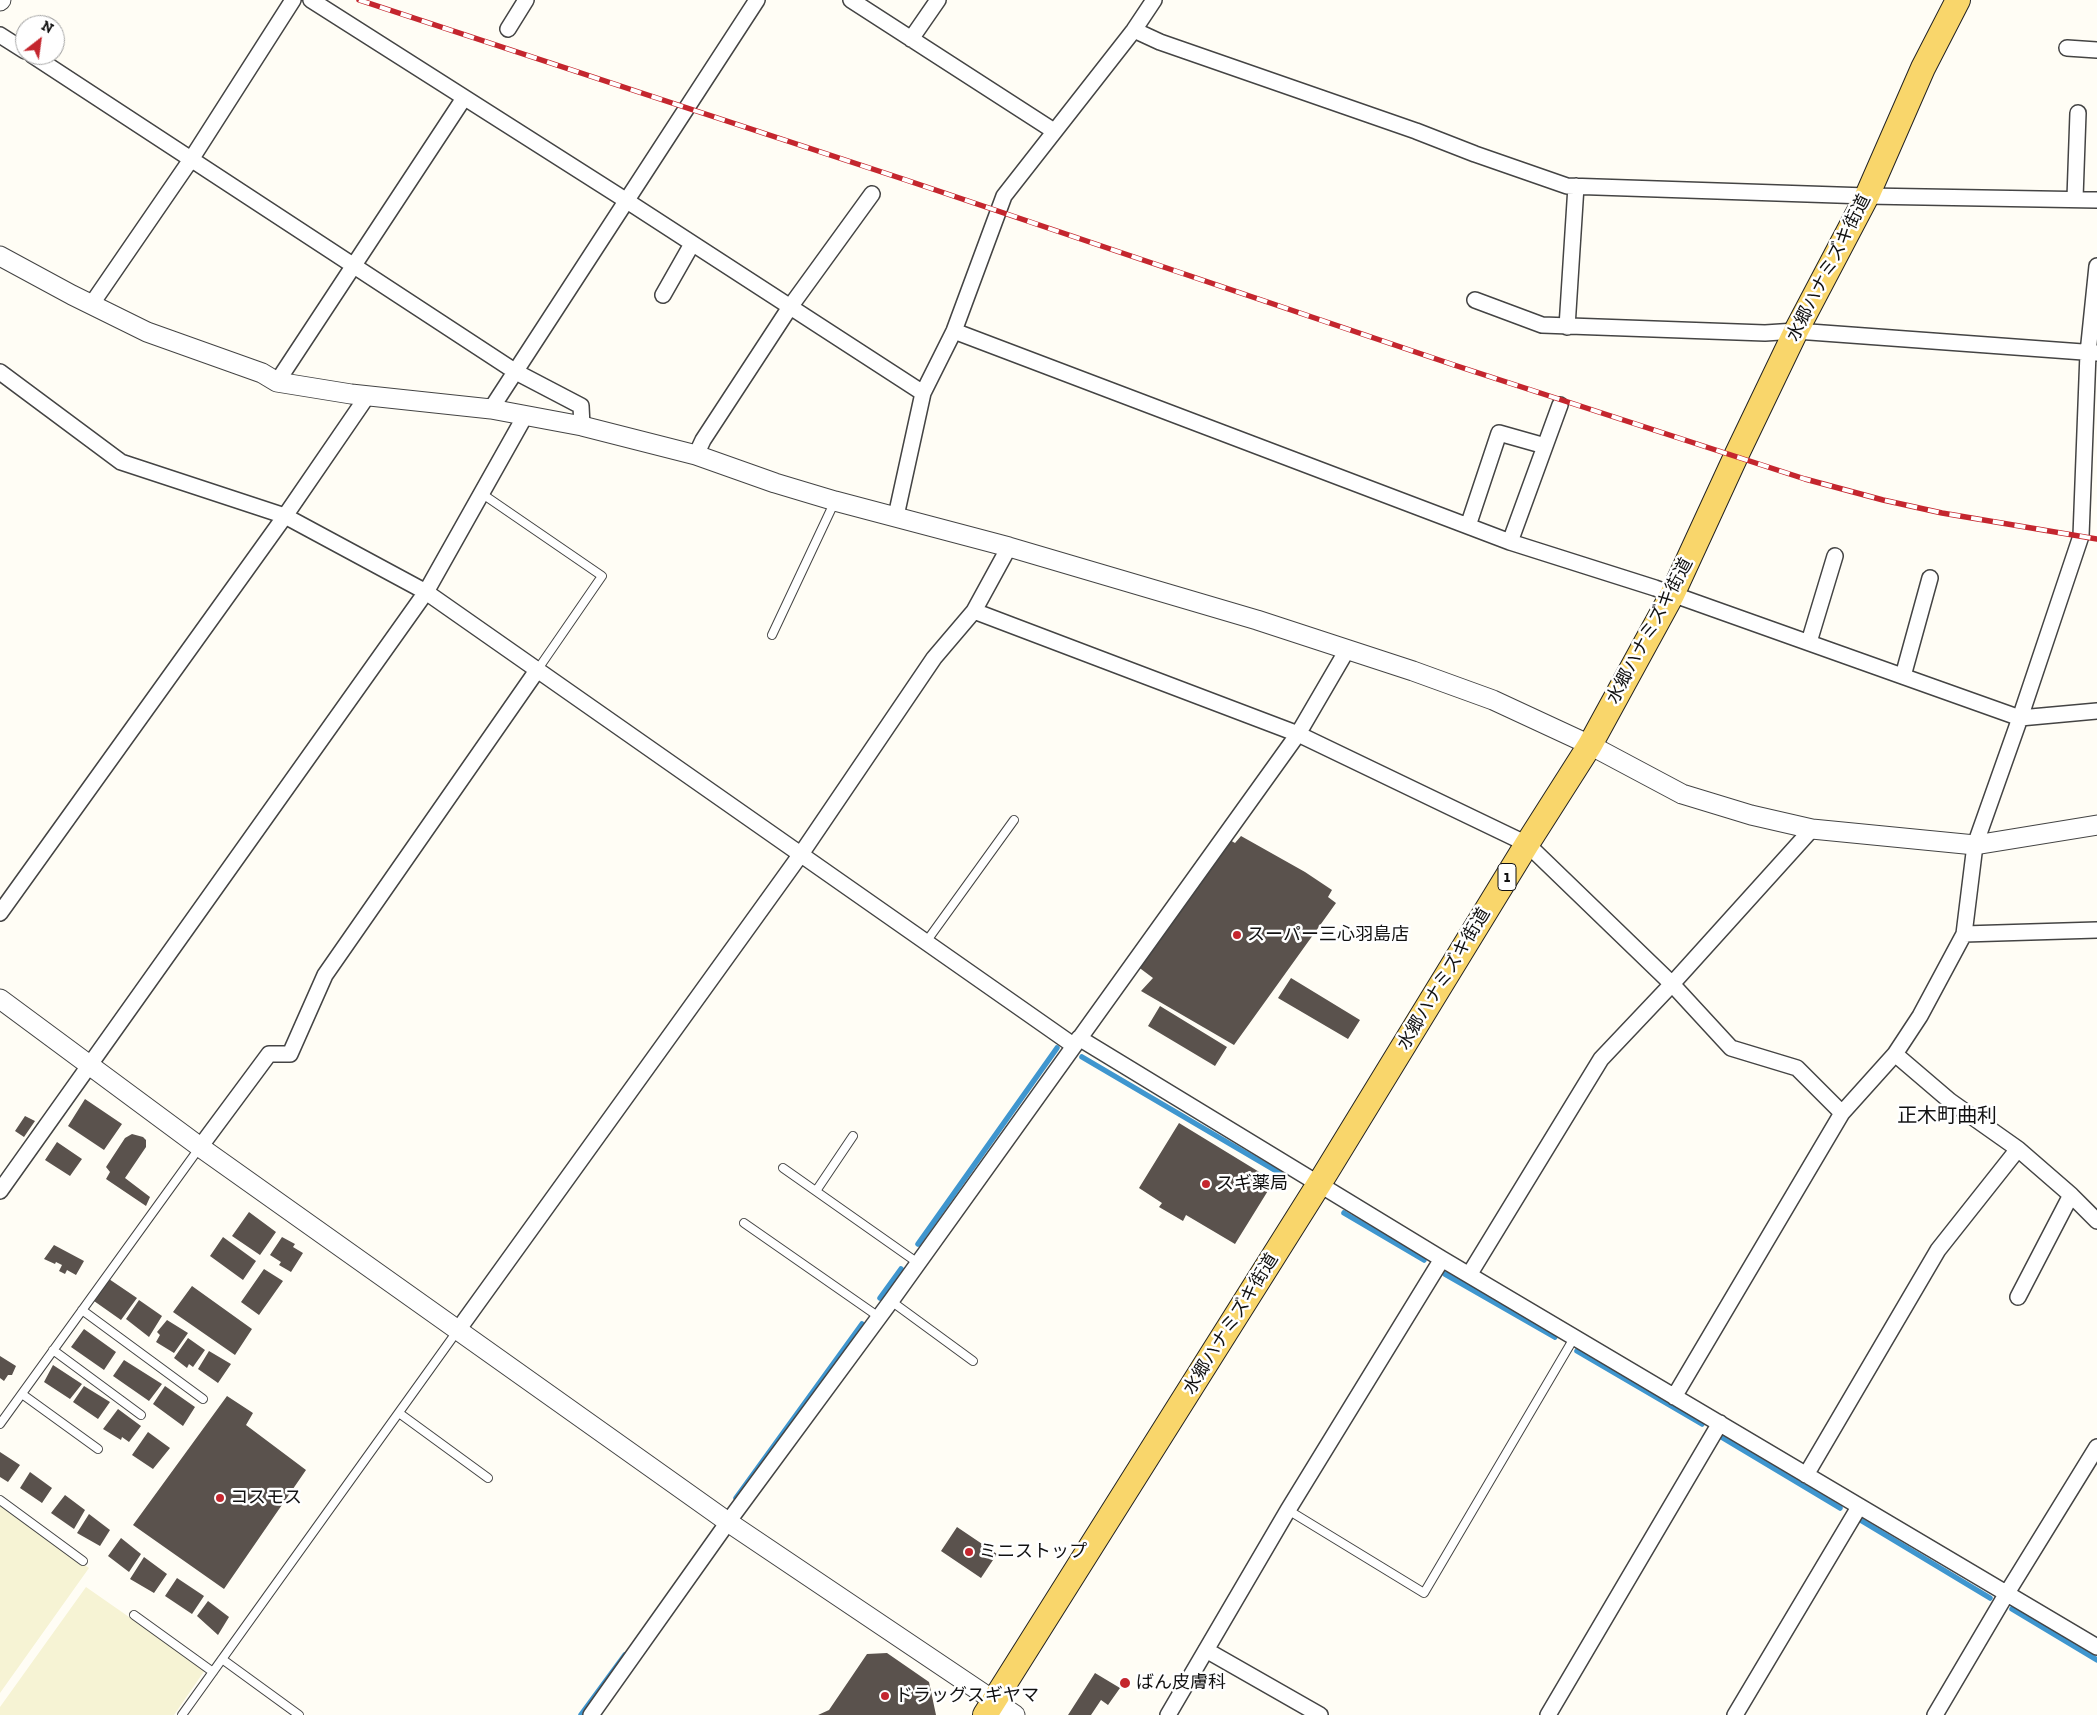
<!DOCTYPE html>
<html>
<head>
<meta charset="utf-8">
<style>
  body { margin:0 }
  #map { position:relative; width:2097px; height:1715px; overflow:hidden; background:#fffdf5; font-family:"Zilla Slab",serif }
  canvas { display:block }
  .north { position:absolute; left:15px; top:15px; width:50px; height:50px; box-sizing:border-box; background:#fff; border:1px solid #a0a0a0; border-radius:50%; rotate:30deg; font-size:14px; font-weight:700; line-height:20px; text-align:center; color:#111 }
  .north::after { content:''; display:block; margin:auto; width:18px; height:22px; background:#c4262e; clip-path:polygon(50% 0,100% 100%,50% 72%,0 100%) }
</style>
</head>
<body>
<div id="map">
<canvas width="2097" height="1715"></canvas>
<div class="north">N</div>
</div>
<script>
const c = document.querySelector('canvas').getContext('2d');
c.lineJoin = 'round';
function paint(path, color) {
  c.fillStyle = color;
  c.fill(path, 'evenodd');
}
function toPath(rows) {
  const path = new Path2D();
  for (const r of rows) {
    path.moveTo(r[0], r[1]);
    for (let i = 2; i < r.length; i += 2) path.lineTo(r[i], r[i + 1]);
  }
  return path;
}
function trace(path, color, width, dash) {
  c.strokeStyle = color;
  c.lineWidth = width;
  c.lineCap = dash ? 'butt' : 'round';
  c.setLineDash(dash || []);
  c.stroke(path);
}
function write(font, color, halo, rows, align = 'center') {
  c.font = font + ' "Zilla Slab","Noto Sans JP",serif';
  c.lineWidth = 5;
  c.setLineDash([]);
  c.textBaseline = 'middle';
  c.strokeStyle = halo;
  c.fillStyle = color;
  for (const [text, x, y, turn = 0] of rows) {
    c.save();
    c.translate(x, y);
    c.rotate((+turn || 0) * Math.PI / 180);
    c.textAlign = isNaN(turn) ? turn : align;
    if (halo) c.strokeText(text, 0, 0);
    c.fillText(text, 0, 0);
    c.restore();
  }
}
const farmland = toPath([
  [0,1506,89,1568,0,1693],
  [86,1587,205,1670,174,1715,0,1715,0,1707]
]);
const stream = toPath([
  [1082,1057,1283,1175],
  [1344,1213,1424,1260],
  [918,1244,1057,1048],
  [1445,1274,1555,1337],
  [880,1298,901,1269],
  [1577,1351,1702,1424],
  [1723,1438,1840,1508],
  [736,1498,862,1324],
  [1862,1521,1990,1598],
  [2012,1609,2097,1660],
  [581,1715,625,1655]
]);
const building = toPath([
  [1241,836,1305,872,1332,890,1328,897,1336,903,1234,1045,1141,991,1153,978,1137,966,1228,839,1235,843],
  [1291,978,1360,1020,1348,1039,1278,998],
  [1160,1006,1227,1047,1215,1066,1148,1026],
  [85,1099,122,1124,104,1150,68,1126],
  [25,1116,35,1121,24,1137,15,1131],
  [1179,1123,1274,1181,1235,1244,1186,1215,1183,1221,1159,1207,1162,1203,1139,1188],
  [132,1134,143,1137,146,1140,146,1147,125,1178,150,1197,146,1206,106,1179,110,1172,106,1167,125,1138],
  [57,1142,82,1159,70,1176,45,1160],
  [249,1212,276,1232,260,1255,232,1236],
  [223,1237,256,1261,243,1280,210,1256],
  [282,1237,295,1244,293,1247,303,1253,291,1272,279,1265,281,1262,270,1255],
  [54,1245,84,1261,76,1275,67,1270,65,1274,59,1271,62,1265,56,1262,55,1264,44,1259],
  [264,1269,283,1281,259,1315,241,1302],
  [109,1279,137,1298,121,1320,94,1301],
  [192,1286,252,1329,235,1355,173,1312],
  [139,1300,162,1316,149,1337,126,1319],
  [167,1320,188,1333,174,1353,156,1342,160,1335,157,1332],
  [84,1329,116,1352,104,1370,71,1347],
  [188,1338,205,1350,193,1367,189,1364,187,1368,174,1358],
  [209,1351,231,1364,218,1383,198,1369],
  [0,1356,16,1366,12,1375,8,1375,4,1381,0,1378],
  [124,1360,162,1384,149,1401,113,1376],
  [53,1365,82,1384,70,1399,44,1382],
  [84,1386,110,1402,98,1419,73,1402],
  [165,1386,195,1407,183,1426,153,1404],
  [227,1396,253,1413,246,1425,306,1470,224,1589,133,1525],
  [118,1409,141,1426,129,1442,122,1437,121,1440,103,1429],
  [148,1432,170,1448,153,1469,132,1455],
  [0,1452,20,1465,8,1482,0,1477],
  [30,1472,52,1488,42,1503,20,1488],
  [65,1495,85,1510,74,1529,51,1513],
  [89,1514,110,1530,100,1546,77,1533],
  [957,1527,997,1554,981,1578,941,1551],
  [121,1538,141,1554,129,1572,108,1556],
  [144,1557,167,1574,154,1593,130,1579],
  [177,1578,204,1596,192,1614,165,1596],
  [208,1601,229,1617,218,1635,197,1616],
  [887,1653,929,1682,936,1715,818,1715,829,1710,867,1654],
  [1095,1673,1120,1688,1108,1705,1101,1700,1091,1715,1068,1715]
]);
const service = toPath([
  [481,493,602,576,538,669],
  [772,635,835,501],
  [926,942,1014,820],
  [783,1168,918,1263],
  [816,1191,853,1136],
  [744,1223,879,1317],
  [891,1301,973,1361],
  [82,1310,203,1399],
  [53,1350,141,1415],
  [22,1394,98,1449],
  [399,1413,488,1478],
  [0,1424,200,1147],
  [0,1500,83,1561],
  [1288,1510,1424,1593,1574,1338],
  [134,1615,213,1672],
  [222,1659,299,1715],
  [182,1715,458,1330]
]);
const minor = toPath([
  [311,0,627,201,923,393],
  [851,0,1054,131],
  [508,29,526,0],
  [1134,30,1160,42,1416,131,1475,154,1567,186,1867,196,2097,200],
  [0,35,25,51],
  [911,39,938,0],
  [2067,48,2097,50],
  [32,55,516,372,581,406,582,426],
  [2075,198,2078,113],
  [663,295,692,244],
  [1475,300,1542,325,1765,333,1796,331,2097,353],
  [91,305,192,158,293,0],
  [1567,327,1576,186],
  [954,331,1510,542,1655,588,2020,718,2097,711],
  [0,372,121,462,285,516,426,592,1073,1045],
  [277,382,464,98],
  [491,409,757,0],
  [696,455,703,440,790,307,872,194],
  [896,516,923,393,954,331,1004,196,1134,30,1154,0],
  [1468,526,1499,433,1545,446],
  [1510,542,1560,405],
  [974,611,1298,734,1527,844,1672,984,1731,1048,1797,1068,1842,1113],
  [1809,642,1835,556],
  [1903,676,1930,578],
  [0,913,285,516,368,395],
  [1964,934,2097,930],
  [1079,1038,1442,1259,2097,1647],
  [1895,1054,1950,1101,2018,1149,2071,1195,2097,1221],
  [200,1147,269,1054,290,1054,325,975,538,669],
  [0,1191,426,592,525,416],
  [1469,1275,1601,1059,1672,984,1812,829],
  [2018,1297,2071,1195],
  [458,1330,801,854,934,658,974,611,1009,547],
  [1674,1397,1842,1113,1895,1054,1920,1016,1964,934,1975,845,2020,718,2081,536,2088,353,2097,266],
  [1806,1475,1938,1250,2018,1149],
  [1206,1650,1320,1715],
  [591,1715,728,1522,891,1301,1298,734,1347,650],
  [1168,1715,1288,1510,1442,1259],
  [1548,1715,1720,1423],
  [1735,1715,1859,1507],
  [1935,1715,2007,1593,2097,1447]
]);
const tertiary = toPath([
  [0,1,1,0],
  [0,256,72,295,147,332,262,373,277,382,351,394,491,409,582,426,696,455,775,483,835,501,1009,547,1257,620,1413,671,1493,700,1590,745,1682,794,1751,815,1812,829,1975,845,2097,825],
  [0,999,200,1147,728,1522,1015,1715]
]);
const primary = toPath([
  [985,1715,1319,1184,1527,844,1590,745,1672,595,1736,456,1796,331,1867,196,1923,68,1958,0]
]);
const rail = toPath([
  [359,0,906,180,1454,365,1805,479,1883,500,1942,513,2097,539]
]);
const markers = [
  [1237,935,5,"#c4262e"],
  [1206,1184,5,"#c4262e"],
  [220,1498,5,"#c4262e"],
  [969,1552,5,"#c4262e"],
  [1125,1683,6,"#c4262e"],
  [885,1696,5,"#c4262e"]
];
const shields = [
  [1507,877,18]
];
const shieldNames = [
  ["1",1507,877]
];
const streetNames = [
  ["水郷ハナミズキ街道",1829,268,-63],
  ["水郷ハナミズキ街道",1650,631,-62],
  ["水郷ハナミズキ街道",1444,979,-59],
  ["水郷ハナミズキ街道",1231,1324,-58]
];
const poiNames = [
  ["スーパー三心羽島店",1247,935],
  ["スギ薬局",1216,1184],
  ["コスモス",230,1498],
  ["ミニストップ",979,1552],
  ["ばん皮膚科",1136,1683],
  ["ドラッグスギヤマ",895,1696]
];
const quarterNames = [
  ["正木町曲利",1947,1116]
];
paint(farmland, '#f6f3d4');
trace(stream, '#3f96cf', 5.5);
paint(building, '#5a524d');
trace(service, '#444', 10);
trace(minor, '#444', 18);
trace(tertiary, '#444', 21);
trace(primary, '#222', 26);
trace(service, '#fff', 8);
trace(minor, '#fff', 15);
trace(tertiary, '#fff', 19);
trace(primary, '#f9d66b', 24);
trace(rail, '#c4262e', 5.5);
trace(rail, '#fff', 4, [11]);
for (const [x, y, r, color] of markers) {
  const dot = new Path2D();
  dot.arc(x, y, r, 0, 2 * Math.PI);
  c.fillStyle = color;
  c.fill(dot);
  trace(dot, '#fff', 2);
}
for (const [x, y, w] of shields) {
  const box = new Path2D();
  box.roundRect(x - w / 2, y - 13.5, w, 27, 4);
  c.fillStyle = '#fff';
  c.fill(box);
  trace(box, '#111', 1);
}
write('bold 16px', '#111', null, shieldNames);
write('18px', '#111', '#fff', streetNames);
write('18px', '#111', '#fff', poiNames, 'left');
write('20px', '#111', '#fff', quarterNames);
</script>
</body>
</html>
